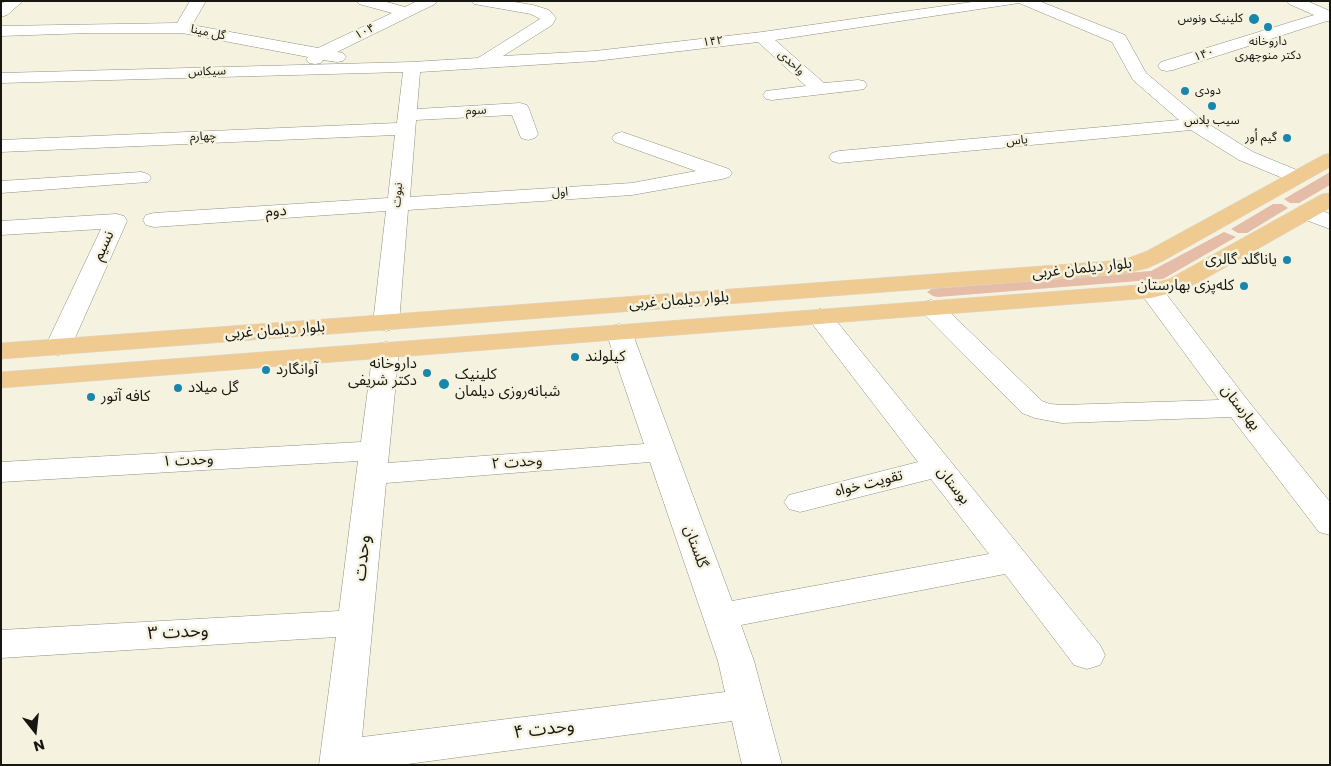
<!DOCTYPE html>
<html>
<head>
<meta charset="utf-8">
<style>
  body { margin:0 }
  #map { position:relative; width:1331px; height:766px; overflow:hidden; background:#f5f3e0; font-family:Poppins,sans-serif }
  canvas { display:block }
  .frame { position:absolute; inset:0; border:2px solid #171610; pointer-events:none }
  .north { position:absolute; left:10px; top:706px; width:50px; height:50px; -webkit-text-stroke:4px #f5f3e0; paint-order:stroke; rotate:164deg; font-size:14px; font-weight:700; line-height:20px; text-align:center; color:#171610 }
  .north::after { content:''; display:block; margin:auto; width:18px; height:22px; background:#171610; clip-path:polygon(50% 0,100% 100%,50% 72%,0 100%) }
</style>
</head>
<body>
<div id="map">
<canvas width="1331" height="766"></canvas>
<div class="frame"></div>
<div class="north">N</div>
</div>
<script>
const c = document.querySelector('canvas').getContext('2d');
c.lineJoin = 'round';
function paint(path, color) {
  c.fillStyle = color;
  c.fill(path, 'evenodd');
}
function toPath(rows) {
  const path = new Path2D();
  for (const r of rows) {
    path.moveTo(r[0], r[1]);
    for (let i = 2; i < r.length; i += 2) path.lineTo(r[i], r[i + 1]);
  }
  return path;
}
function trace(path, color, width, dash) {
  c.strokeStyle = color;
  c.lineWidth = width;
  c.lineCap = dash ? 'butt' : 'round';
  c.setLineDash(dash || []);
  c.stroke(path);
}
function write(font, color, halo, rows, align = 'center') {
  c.font = font + ' Poppins,"Noto Sans Arabic",sans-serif';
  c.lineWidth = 5;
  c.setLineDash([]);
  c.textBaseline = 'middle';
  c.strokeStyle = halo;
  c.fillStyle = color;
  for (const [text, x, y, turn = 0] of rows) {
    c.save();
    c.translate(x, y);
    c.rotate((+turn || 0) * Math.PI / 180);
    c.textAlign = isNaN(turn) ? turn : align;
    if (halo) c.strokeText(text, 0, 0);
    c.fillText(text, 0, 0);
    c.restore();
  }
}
const green = toPath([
  [1330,172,1330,185,1299,203,1290,203,1284,199],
  [1273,204,1282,204,1288,208,1247,233,1238,233,1231,229],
  [1224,232,1236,237,1163,279,938,297,933,296,927,292,933,288,1151,271]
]);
const minor = toPath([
  [6,1,23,1,7,15,1,17,1,4,6,1],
  [190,1,206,1,192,25,318,48,392,13,359,4,357,1,383,1,405,7,417,1,437,1,435,4,337,52,343,53,346,57,343,61,337,62,323,60,321,63,315,64,309,63,306,59,308,57,182,33,90,33,1,36,1,26,177,23,190,1],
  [472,1,508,1,533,5,549,10,556,18,552,25,503,56,595,51,762,32,979,1,1039,1,1125,35,1146,73,1202,120,1253,152,1304,173,1307,177,1304,181,1297,183,1290,181,1239,160,1191,130,839,163,832,161,829,157,832,153,839,151,1179,120,1133,80,1112,42,1019,3,775,40,824,83,858,80,864,81,867,85,864,89,858,90,772,100,766,99,763,95,766,91,806,86,758,42,595,61,420,72,417,109,520,103,527,105,529,109,538,134,535,138,528,140,521,138,512,115,416,120,410,197,632,183,696,171,615,142,612,138,615,134,622,132,729,169,732,173,729,177,722,179,632,195,408,210,399,323,395,328,386,331,377,328,373,323,386,211,154,227,146,225,143,220,146,215,154,213,388,198,395,135,1,152,1,140,397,123,403,72,1,83,1,73,412,62,478,58,540,19,531,14,474,4,472,1],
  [1327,11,1330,12,1330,20,1173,70,1167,71,1161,70,1158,66,1161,62,1327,11],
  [141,172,148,174,151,178,148,182,1,193,1,181,141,172],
  [1306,205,1330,214,1330,229,1298,217,1295,212,1298,207,1306,205],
  [116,214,124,216,127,221,71,347,67,353,58,355,49,353,45,347,101,229,1,235,1,221,116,214],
  [1151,284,1160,286,1249,402,1330,502,1330,535,1319,532,1231,417,1062,423,1035,418,1022,413,918,308,922,303,931,300,940,303,1042,401,1050,404,1062,405,1219,400,1139,291,1142,286,1151,284],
  [820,309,829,312,1100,645,1105,655,1100,665,1087,669,1074,665,1005,574,741,625,754,661,782,765,742,765,732,721,400,765,319,765,336,637,1,658,1,630,339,611,358,461,1,482,1,462,361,442,373,350,377,344,386,342,395,344,399,350,388,463,644,444,606,332,610,327,619,324,628,327,632,332,732,601,989,554,931,479,800,512,789,509,784,502,789,495,918,462,807,317,811,312,820,309],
  [650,462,718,661,725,692,362,737,386,483,650,462]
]);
const secondary = toPath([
  [1287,1,1307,1,1330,11,1330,22,1289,4,1287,1]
]);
const primary = toPath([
  [1330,153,1330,167,1163,261,1148,268,1123,274,1,359,1,343,1123,260,1147,251,1323,155,1330,153],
  [1330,193,1330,208,1187,289,1151,298,1,388,1,372,1151,284,1169,279,1322,194,1330,193]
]);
const markers = [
  [1254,19,6,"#1787ad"],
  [1268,27,5,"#1787ad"],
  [1185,91,5,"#1787ad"],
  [1212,106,5,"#1787ad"],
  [1287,138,5,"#1787ad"],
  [1287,260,5,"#1787ad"],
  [1244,286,5,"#1787ad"],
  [575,357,5,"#1787ad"],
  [266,370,5,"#1787ad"],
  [427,373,5,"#1787ad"],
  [444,384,6,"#1787ad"],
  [178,388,5,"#1787ad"],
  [91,397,5,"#1787ad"]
];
const farPoinames = [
  ["کلینیک ونوس",1243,19],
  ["داروخانه",1268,42,"center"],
  ["دکتر منوچهری",1268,56,"center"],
  ["دودی",1195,91,"left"],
  ["سیب پلاس",1212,121,"center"],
  ["گیم اُور",1277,138]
];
const farStreetnames = [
  ["۱۰۴",365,32,-26],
  ["گل مینا",208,33,12],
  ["۱۴۲",713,42,-6],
  ["۱۴۰",1204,55,-18],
  ["واحدی",791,63,42],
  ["سیکاس",207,72,-2],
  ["سوم",476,111,-3],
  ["چهارم",203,137,-2],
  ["یاس",1017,141,-5],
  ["اول",560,193,-4],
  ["نبوت",398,195,-85]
];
const streetNames = [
  ["دوم",276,212,-4],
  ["نسیم",104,246,-65],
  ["بلوار دیلمان غربی",1082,269,-6],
  ["بلوار دیلمان غربی",679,301,-4],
  ["بلوار دیلمان غربی",275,331,-4],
  ["بهارستان",1240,408,52],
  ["وحدت ۱",188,461,-3],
  ["وحدت ۲",517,463,-4],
  ["تقویت خواه",869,484,-14],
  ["بوستان",953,486,52],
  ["گلستان",695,547,70]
];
const poiNames = [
  ["یاناگلد گالری",1277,260,"right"],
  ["کله‌پزی بهارستان",1234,286,"right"],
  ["کیلولند",585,357],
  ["داروخانه",417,364,"right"],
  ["دکتر شریفی",417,381,"right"],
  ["آوانگارد",276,370],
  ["کلینیک",455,375],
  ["شبانه‌روزی دیلمان",455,392],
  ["گل میلاد",188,388],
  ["کافه آتور",101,397]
];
const nearStreetnames = [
  ["وحدت",363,558,-84],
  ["وحدت ۳",178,633,-3],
  ["وحدت ۴",544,730,-7]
];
paint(green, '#e4bca7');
trace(minor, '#918f7e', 1);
trace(secondary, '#918f7e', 1);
trace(primary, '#dadad9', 1);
paint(minor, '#fff');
paint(secondary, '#fff');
paint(primary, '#efca91');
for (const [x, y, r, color] of markers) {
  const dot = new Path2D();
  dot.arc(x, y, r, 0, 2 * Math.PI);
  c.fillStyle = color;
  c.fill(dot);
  trace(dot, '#f5f3e0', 2);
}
write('12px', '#171610', '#f5f3e0', farPoinames, 'right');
write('12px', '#171610', '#f5f3e0', farStreetnames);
write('15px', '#171610', '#f5f3e0', streetNames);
write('15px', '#171610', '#f5f3e0', poiNames, 'left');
write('18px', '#171610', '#f5f3e0', nearStreetnames);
</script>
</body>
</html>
